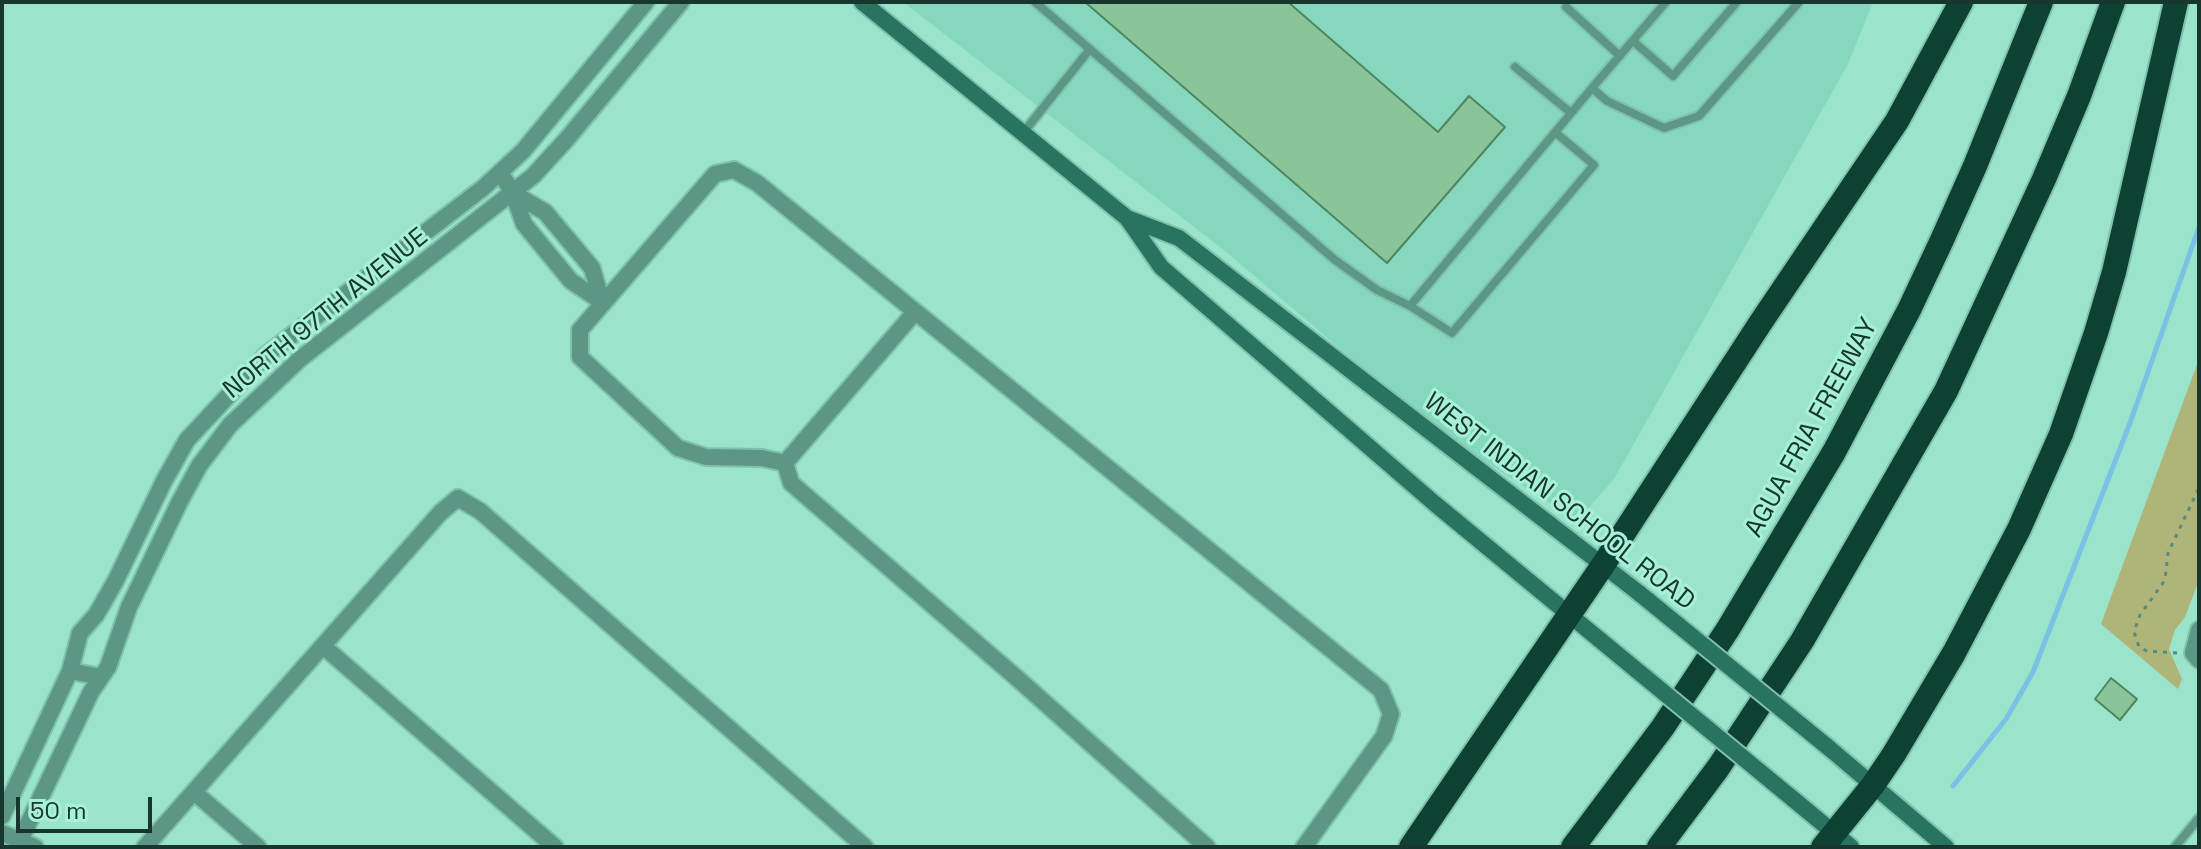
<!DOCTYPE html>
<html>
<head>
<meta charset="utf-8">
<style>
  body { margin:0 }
  #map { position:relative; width:2201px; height:849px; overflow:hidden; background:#9ae4cc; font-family:"Space Grotesk",sans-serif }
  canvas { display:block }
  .frame { position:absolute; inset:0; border:4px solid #18362d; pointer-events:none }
  .scale { position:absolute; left:16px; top:797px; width:136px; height:36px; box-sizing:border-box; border:4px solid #18362d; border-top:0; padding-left:10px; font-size:24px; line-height:28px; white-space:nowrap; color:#18362d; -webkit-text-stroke:6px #a7f1d9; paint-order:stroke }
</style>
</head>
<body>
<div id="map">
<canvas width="2201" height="849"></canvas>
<div class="frame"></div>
<div class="scale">50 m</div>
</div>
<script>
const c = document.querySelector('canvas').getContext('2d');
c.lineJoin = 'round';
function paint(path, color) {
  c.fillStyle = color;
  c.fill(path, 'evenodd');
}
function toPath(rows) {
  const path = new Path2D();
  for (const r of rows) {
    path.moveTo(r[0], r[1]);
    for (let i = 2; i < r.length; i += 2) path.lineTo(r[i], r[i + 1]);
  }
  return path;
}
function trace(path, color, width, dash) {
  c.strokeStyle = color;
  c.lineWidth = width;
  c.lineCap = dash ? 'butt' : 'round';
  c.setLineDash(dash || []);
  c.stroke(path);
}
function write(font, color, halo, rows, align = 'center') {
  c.font = font + ' "Space Grotesk",sans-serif';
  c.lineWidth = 6;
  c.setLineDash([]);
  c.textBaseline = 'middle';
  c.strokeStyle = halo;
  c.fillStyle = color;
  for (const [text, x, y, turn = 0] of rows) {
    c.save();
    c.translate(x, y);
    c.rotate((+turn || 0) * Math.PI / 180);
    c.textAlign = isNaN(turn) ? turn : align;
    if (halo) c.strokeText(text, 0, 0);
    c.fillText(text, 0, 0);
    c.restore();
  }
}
const built = toPath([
  [903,2,1873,2,1848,64,1614,479,1577,521,1478,457,1351,358,1225,251]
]);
const green = toPath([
  [2199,359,2199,580,2185,617,2175,630,2169,649,2182,679,2178,689,2101,624]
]);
const stream = toPath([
  [1953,786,2006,719,2033,672,2130,423,2199,227]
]);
const building = toPath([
  [1085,2,1288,2,1438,132,1469,96,1505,127,1387,263,1085,2],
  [2111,678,2137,699,2120,720,2095,699,2111,678]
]);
const path = toPath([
  [2177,653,2147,651,2139,647,2134,632,2140,615,2165,580,2168,553,2199,488]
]);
const lane = toPath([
  [1035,2,1335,260,1377,290,1410,306],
  [1666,2,1592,88,1607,101,1664,128,1699,116,1799,2],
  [1566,7,1620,56],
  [1633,41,1673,76,1737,2],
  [1515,67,1571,113],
  [1555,132,1594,165,1452,333,1410,306,1592,88],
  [1023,133,1090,49],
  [2175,847,2199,818]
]);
const street = toPath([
  [500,172,513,193,524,224,571,281,602,302],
  [513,193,545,212,592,268,602,302],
  [785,463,915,312],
  [2199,630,2193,653,2199,660],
  [323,646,555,847],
  [70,671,101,677],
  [194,792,258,847],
  [2,816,70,671,80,633,96,615,115,582,164,481,187,440,265,356,483,188,523,151,646,2],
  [2,833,35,847],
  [17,847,91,692,108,667,129,607,179,503,199,466,230,425,300,359,533,176,566,140,681,2],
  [145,847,441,512,458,498,480,511,865,847],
  [1207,847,1018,679,791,483,785,463,762,458,706,457,678,448,580,357,580,330,715,174,734,170,757,183,1381,690,1391,714,1384,736,1304,847]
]);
const secondary = toPath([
  [862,2,1127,218,1161,267,1434,503,1617,654],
  [1127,218,1179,238,1639,593],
  [1829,748,1946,847],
  [1793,799,1851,847]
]);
const highway = toPath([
  [1411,847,1603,565,1761,322,1897,121,1961,2],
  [1573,847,1663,727,1728,629,1834,452,1909,310,1942,240,1975,166,2041,2],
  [1659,847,1718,768,1802,641,1946,391,2044,179,2079,96,2113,2],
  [1823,847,1873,785,1894,754,1954,653,2019,529,2061,434,2096,333,2114,272,2176,2]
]);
const secondaryBridge = toPath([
  [1639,593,1829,748],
  [1617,654,1793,799]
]);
const streetNames = [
  ["NORTH 97TH AVENUE",326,314,-39],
  ["AGUA FRIA FREEWAY",1812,428,-61],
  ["WEST INDIAN SCHOOL ROAD",1559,502,38]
];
paint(built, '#85d8be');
paint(green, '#afb478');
trace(stream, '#7bc1e6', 5);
paint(building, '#89c599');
trace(building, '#518560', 2);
trace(lane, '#80c1ac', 12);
trace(street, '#80c1ac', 20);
trace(secondary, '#80c1ac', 20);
trace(highway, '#80c1ac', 28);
trace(path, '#588b7b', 3, [4, 6]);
trace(lane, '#5c9684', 8);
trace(street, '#5c9684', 16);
trace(secondary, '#297460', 16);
trace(highway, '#0c4134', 24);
trace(secondaryBridge, '#80c1ac', 20, []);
trace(secondaryBridge, '#297460', 16);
write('26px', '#18362d', '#a7f1d9', streetNames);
</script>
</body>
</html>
